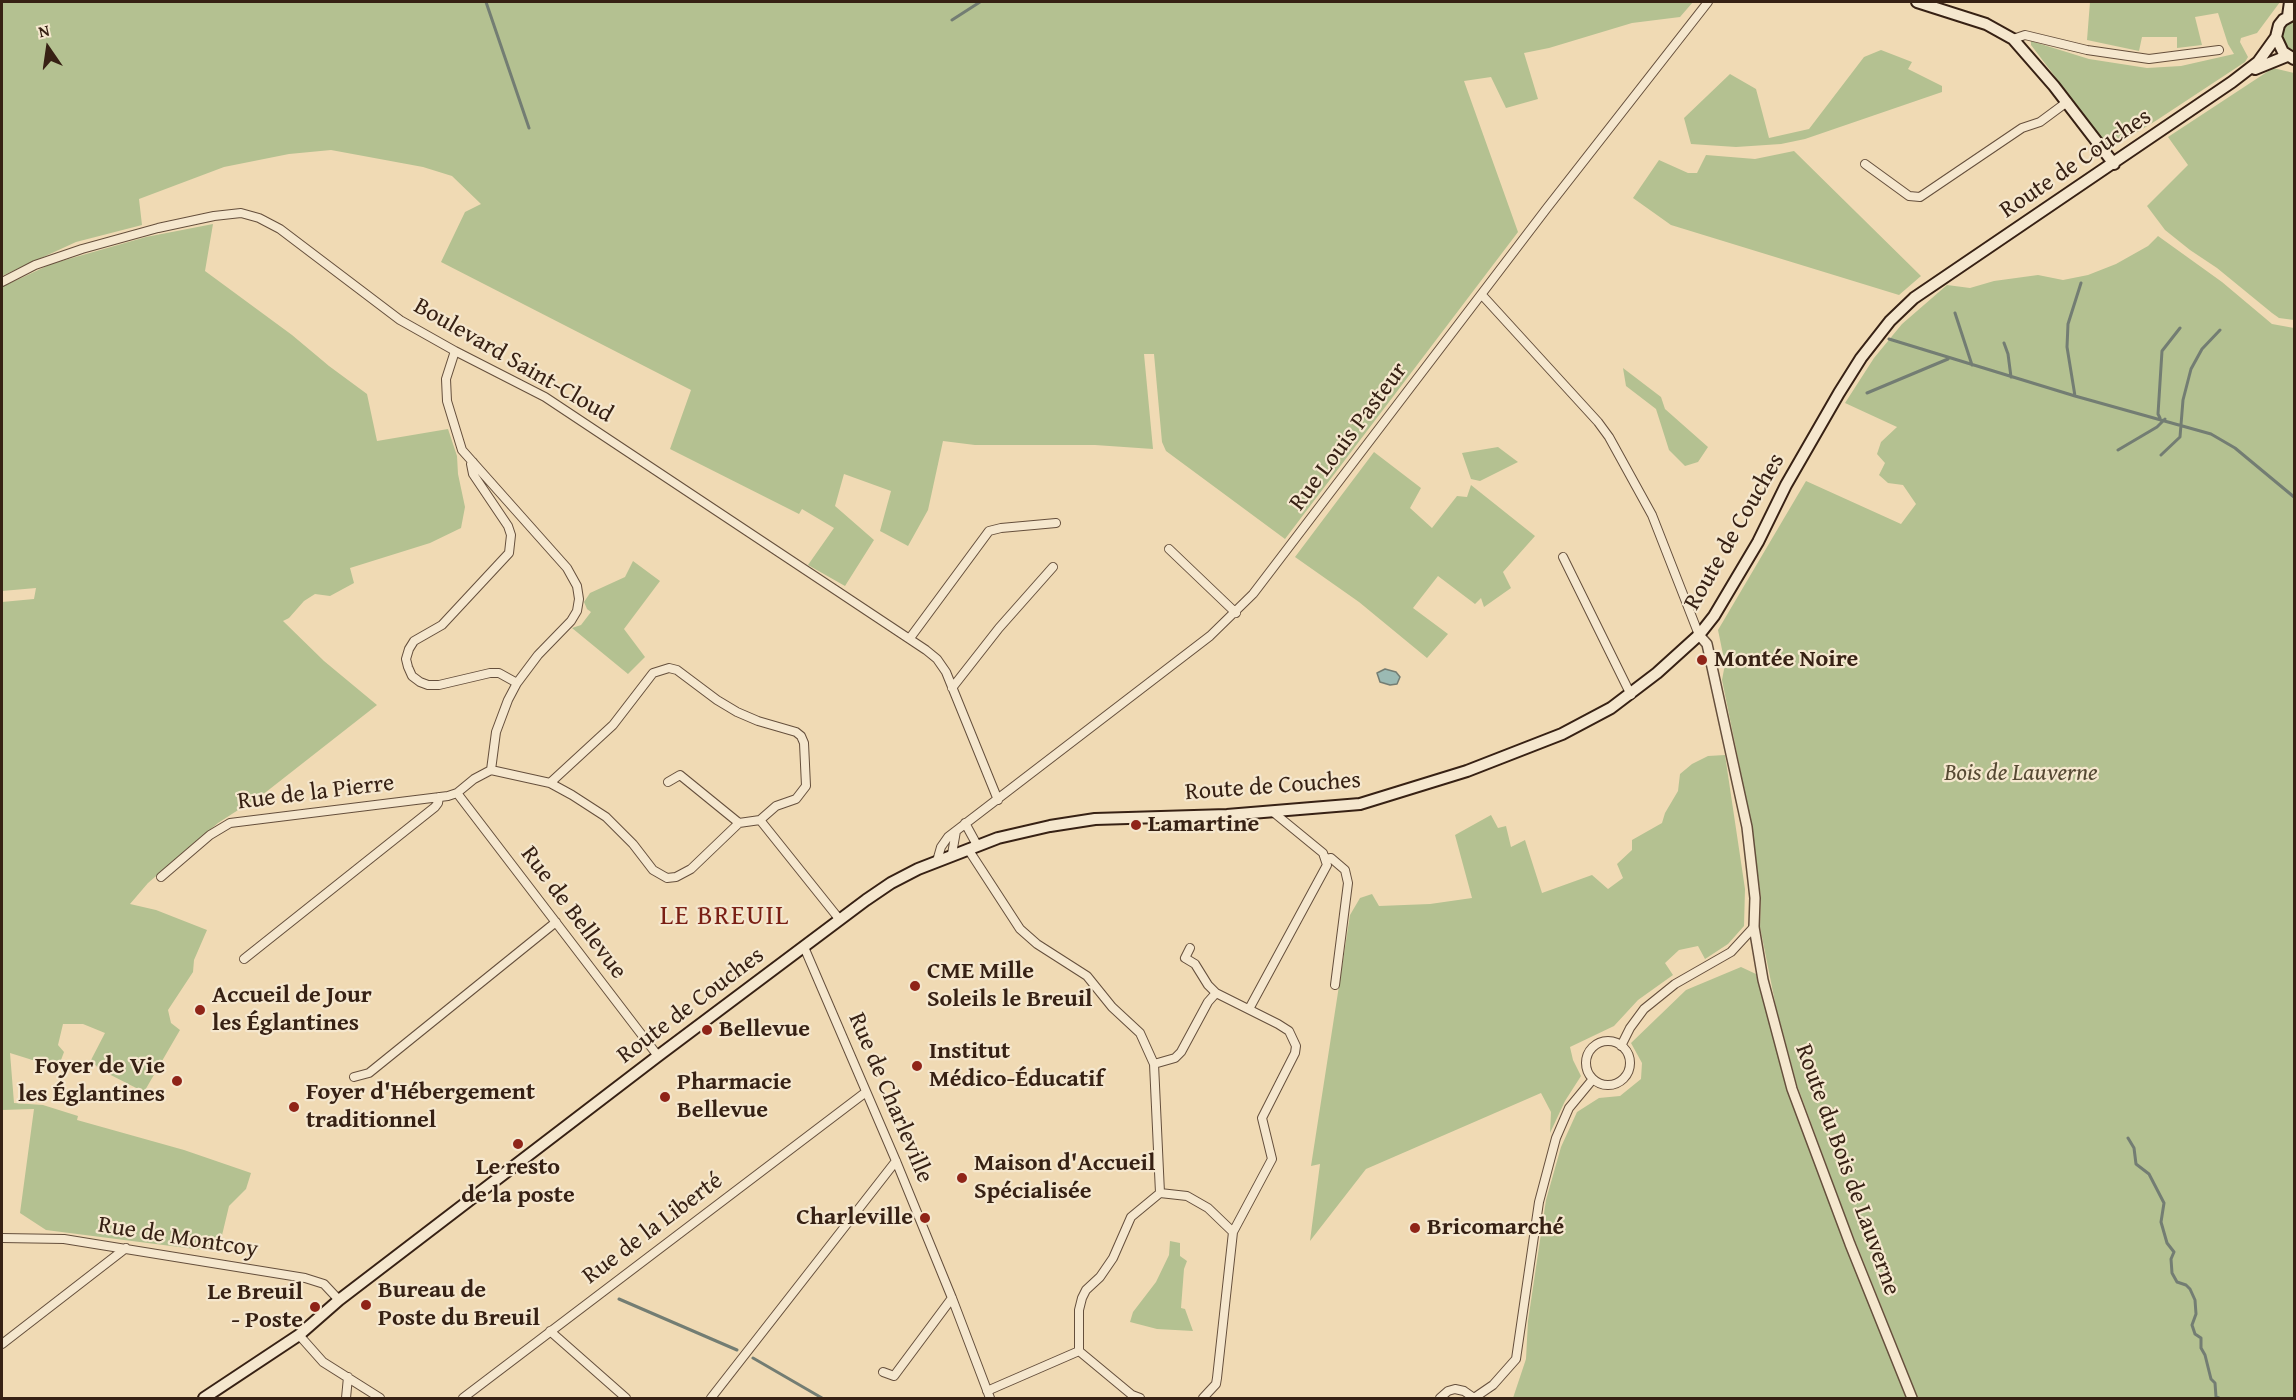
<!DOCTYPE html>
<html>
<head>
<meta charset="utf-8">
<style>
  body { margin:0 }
  #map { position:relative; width:2296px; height:1400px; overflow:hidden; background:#f0dab4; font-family:"Gentium Book Plus",serif }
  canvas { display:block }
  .frame { position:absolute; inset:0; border:3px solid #372114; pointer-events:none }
  .north { position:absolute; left:18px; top:18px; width:60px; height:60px; -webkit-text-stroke:4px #f5e7ce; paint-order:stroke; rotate:347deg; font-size:16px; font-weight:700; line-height:24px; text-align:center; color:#372114 }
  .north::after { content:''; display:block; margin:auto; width:21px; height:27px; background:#372114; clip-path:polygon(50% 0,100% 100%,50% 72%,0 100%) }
</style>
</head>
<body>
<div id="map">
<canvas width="2296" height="1400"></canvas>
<div class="frame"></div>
<div class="north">N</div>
</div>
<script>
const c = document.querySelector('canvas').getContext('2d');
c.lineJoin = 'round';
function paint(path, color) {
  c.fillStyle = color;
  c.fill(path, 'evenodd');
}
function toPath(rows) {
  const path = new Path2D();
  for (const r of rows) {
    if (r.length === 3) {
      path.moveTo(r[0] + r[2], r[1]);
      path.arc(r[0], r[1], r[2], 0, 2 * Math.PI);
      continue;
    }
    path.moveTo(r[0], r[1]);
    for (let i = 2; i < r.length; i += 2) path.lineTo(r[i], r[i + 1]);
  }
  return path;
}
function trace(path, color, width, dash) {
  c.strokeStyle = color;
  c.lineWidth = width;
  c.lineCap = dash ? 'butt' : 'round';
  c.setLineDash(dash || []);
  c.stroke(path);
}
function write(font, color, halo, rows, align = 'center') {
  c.font = font + ' "Gentium Book Plus",serif';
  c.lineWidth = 4.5;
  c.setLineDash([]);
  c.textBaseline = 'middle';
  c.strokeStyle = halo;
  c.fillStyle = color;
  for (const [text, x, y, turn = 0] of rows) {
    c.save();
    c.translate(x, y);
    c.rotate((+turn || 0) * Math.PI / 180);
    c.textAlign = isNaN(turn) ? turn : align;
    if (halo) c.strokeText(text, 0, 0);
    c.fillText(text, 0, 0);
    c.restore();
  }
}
const green = toPath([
  [2,2,1693,2,1680,17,1632,23,1549,48,1524,53,1538,99,1506,108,1491,77,1464,81,1518,232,1285,539,1166,451,1162,442,1154,354,1144,354,1153,449,1095,445,975,445,943,441,928,510,908,546,880,531,891,491,844,474,835,506,874,540,845,586,808,565,834,528,802,509,799,514,670,449,691,390,441,262,465,212,481,204,452,176,423,167,331,150,289,154,224,167,139,199,142,225,76,242,2,276],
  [2090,2,2280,2,2257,33,2241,38,2240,42,2248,57,2245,62,2157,120,2110,149,2031,45,2031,41,2089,59,2147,68,2181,66,2234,54,2228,44,2218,13,2195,17,2202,45,2177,48,2177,37,2142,37,2139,51,2087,40],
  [2294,19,2294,53,2287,49,2282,40,2282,33,2286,24],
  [1881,50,1912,62,1908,69,1942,86,1942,92,1805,139,1781,144,1736,147,1691,144,1684,118,1730,74,1756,89,1769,138,1809,129,1864,57],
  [2273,68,2294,73,2294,320,2279,318,2272,313,2217,268,2190,250,2165,230,2147,206,2188,165,2168,137],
  [1794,151,1921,276,1899,295,1671,225,1633,198,1659,160,1688,173,1697,173,1706,155,1755,159],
  [213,224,205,271,292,335,329,366,367,394,377,441,448,429,457,456,458,474,465,507,461,528,430,543,350,568,354,583,330,596,315,594,304,601,289,618,283,621,324,661,377,705,266,792,218,823,148,883,130,904,156,910,207,930,194,960,193,972,168,1010,171,1023,180,1030,144,1092,99,1069,91,1060,105,1033,83,1024,63,1024,58,1045,64,1052,58,1068,10,1053,14,1103,43,1105,78,1116,77,1120,184,1150,251,1173,246,1189,229,1206,218,1252,46,1230,20,1213,34,1109,2,1110,2,602,34,599,36,588,2,591,2,287,51,264,146,237],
  [2158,236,2222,282,2272,324,2294,328,2294,1398,1918,1398,1848,1223,1797,1085,1776,1007,1760,927,1761,897,1750,817,1722,680,1725,664,1718,630,1806,481,1901,524,1916,504,1903,485,1888,483,1879,475,1885,463,1877,454,1881,442,1897,427,1845,403,1874,358,1902,324,1947,285,1970,288,1994,281,2038,275,2063,280,2088,275,2116,264,2148,246],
  [1623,368,1661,397,1665,409,1708,447,1698,462,1685,466,1669,450,1656,409,1626,386],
  [1498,447,1518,462,1480,481,1471,479,1462,453],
  [1374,452,1421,488,1410,508,1432,528,1457,496,1467,497,1471,485,1535,536,1503,572,1511,588,1484,607,1481,598,1475,604,1438,576,1413,608,1448,634,1427,658,1359,602,1295,557],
  [633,561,660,581,624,629,645,657,628,674,572,628,581,625,591,612,587,609,584,602,590,593,625,577],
  [1725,755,1745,889,1744,926,1728,944,1705,959,1698,946,1679,950,1665,963,1673,975,1638,1000,1614,1026,1570,1047,1573,1060,1581,1076,1565,1101,1550,1133,1551,1112,1541,1093,1366,1169,1310,1241,1320,1164,1311,1166,1350,915,1360,898,1372,894,1379,906,1430,904,1472,898,1455,835,1491,815,1498,828,1506,826,1511,847,1525,840,1542,893,1592,875,1608,889,1623,878,1617,864,1632,850,1632,840,1662,823,1665,813,1678,791,1680,774,1692,764,1708,756],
  [1741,967,1756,974,1785,1083,1845,1245,1906,1398,1513,1398,1526,1359,1528,1321,1546,1200,1561,1147,1577,1112,1599,1098,1620,1096,1641,1079,1642,1063,1631,1043,1686,990],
  [1170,1241,1180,1243,1180,1256,1187,1261,1184,1269,1181,1308,1185,1309,1193,1331,1157,1329,1130,1322,1133,1312,1156,1282,1169,1255]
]);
const water = toPath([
  [1385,669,1396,672,1400,677,1397,684,1390,685,1380,682,1377,673,1385,669]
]);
const stream = toPath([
  [486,2,529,128],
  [952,20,980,2],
  [1955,313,1972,365],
  [1889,339,2075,396,2211,434,2235,448,2294,497],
  [2004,343,2008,354,2011,377],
  [1867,393,1948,359],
  [2075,396,2067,347,2068,324,2081,283],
  [2160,418,2158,414,2162,351,2180,328],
  [2118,450,2157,427,2165,419],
  [2161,455,2180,437,2183,400,2191,369,2202,349,2220,330],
  [2128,1138,2134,1148,2136,1164,2149,1174,2164,1203,2161,1222,2167,1243,2174,1252,2171,1259,2172,1273,2177,1282,2186,1285,2190,1289,2195,1300,2196,1314,2192,1325,2195,1334,2201,1338,2201,1348,2205,1355,2211,1379,2215,1383,2216,1397,2219,1398],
  [619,1299,737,1350],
  [753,1358,822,1398]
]);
const minor = toPath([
  [2013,39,2025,35,2087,50,2149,59,2219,50],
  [1865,164,1909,196,1920,197,2022,128,2040,122,2067,102],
  [2,282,35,265,82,249,158,228,214,216,241,213,259,218,280,229,400,320,455,351,545,397,926,650,937,659,946,672,998,800],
  [1482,295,1598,422,1609,437,1652,515,1699,635],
  [455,351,446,379,447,401,462,450,567,568,577,586,579,599,577,611,571,621,538,655,517,683,508,700,496,732,491,770],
  [473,462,471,464,473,474,508,526,511,535,509,553,442,625,414,641,409,649,406,659,408,667,412,676,420,682,428,685,439,685,490,673,499,673,517,683],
  [1169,549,1236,613],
  [1563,557,1631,695],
  [910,638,989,531,1001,528,1056,523],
  [952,688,999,628,1053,567],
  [668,782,680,775,739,823],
  [550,783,613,725,653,673,669,668,677,670,717,700,737,712,758,721,796,732,801,736,804,743,806,786,796,799,776,806,760,820,840,920],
  [457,793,658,1056],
  [965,823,977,845],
  [968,849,1020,929,1037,944,1087,976,1112,1007,1140,1033,1154,1064,1160,1193,1131,1217,1113,1258,1100,1277,1086,1290,1082,1298,1079,1310,1079,1351],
  [952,854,956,831],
  [1326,859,1331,858,1345,870,1348,883,1335,985],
  [937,861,941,847,948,837,1210,636,1253,594,1547,208,1708,2],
  [161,877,210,835,230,823,448,796,457,793,474,779,491,770,550,783,572,795,606,817,633,844,653,870,667,878,676,877,691,869,739,823,760,820],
  [804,947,896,1161,952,1298,990,1398],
  [1190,948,1185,958,1195,964,1208,985,1216,993,1278,1024,1289,1031,1296,1046,1295,1053,1262,1118,1272,1159,1233,1232,1217,1378,1216,1384,1203,1398],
  [244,959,435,807,438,803,439,797],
  [1249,1009,1327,865,1323,853,1273,812],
  [1608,1063,22],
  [1621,1046,1630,1028,1644,1009,1675,984,1731,952,1754,927],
  [1154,1064,1175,1058,1181,1052,1208,1002,1216,993],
  [354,1077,369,1073,556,922],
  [1160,1193,1187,1196,1208,1208,1233,1232],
  [2,1238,64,1239,305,1278,324,1284,339,1300],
  [550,1331,626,1398],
  [299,1335,323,1362,380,1398],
  [2,1344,126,1248],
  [883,1372,894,1376,952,1298],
  [987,1391,1079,1351,1132,1395,1140,1398],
  [346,1398,348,1377],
  [463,1398,866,1092],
  [711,1398,896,1161],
  [1440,1398,1448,1391,1455,1389,1464,1391,1474,1398],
  [1474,1398,1493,1385,1516,1359,1539,1202,1556,1138,1569,1108,1593,1079]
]);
const tertiary = toPath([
  [1699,635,1707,644,1747,827,1755,898,1754,927,1763,980,1792,1089,1850,1244,1912,1398]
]);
const secondary = toPath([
  [1917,2,1986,24,2013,39,2054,86,2114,164],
  [2294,14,2283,20,2279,25,2276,37,2283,52,2294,59],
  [2288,16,2290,2],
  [2255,69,2287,56],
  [204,1398,299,1335,339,1300,658,1056,866,900,891,883,918,869,998,838,1050,826,1095,819,1227,815,1360,804,1467,771,1562,734,1611,708,1657,673,1699,635,1714,616,1758,542,1786,485,1839,393,1861,358,1890,321,1914,298,2232,82,2258,62,2276,37]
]);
const markers = [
  [1702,660,6,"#8f2418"],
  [1136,825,6,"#8f2418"],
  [915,986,6,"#8f2418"],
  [200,1010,6,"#8f2418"],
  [707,1030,6,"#8f2418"],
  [917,1066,6,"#8f2418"],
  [177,1081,6,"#8f2418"],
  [665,1097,6,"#8f2418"],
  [294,1107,6,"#8f2418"],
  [518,1144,6,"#8f2418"],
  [962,1178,6,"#8f2418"],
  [925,1218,6,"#8f2418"],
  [1415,1228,6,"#8f2418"],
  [366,1305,6,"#8f2418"],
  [315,1307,6,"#8f2418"]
];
const streetNames = [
  ["Route de Couches",2076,164,-34],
  ["Boulevard Saint-Cloud",513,361,30],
  ["Rue Louis Pasteur",1349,437,-53],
  ["Route de Couches",1735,532,-60],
  ["Route de Couches",1273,787,-4],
  ["Rue de la Pierre",316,793,-7],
  ["Rue de Bellevue",573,913,53],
  ["Route de Couches",691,1006,-37],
  ["Rue de Charleville",890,1098,67],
  ["Route du Bois de Lauverne",1847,1170,70],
  ["Rue de la Liberté",653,1229,-37],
  ["Rue de Montcoy",178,1238,9]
];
const poiNames = [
  ["Montée Noire",1714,660],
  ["Lamartine",1148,825],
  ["CME Mille",927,972],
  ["Soleils le Breuil",927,1000],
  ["Accueil de Jour",212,996],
  ["les Églantines",212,1024],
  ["Bellevue",719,1030],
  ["Institut",929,1052],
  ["Médico-Éducatif",929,1080],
  ["Foyer de Vie",165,1067,"right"],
  ["les Églantines",165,1095,"right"],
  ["Pharmacie",677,1083],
  ["Bellevue",677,1111],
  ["Foyer d'Hébergement",306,1093],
  ["traditionnel",306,1121],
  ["Maison d'Accueil",974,1164],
  ["Spécialisée",974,1192],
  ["Le resto",518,1168,"center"],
  ["de la poste",518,1196,"center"],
  ["Charleville",913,1218,"right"],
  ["Bricomarché",1427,1228],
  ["Bureau de",378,1291],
  ["Poste du Breuil",378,1319],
  ["Le Breuil",303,1293,"right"],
  ["- Poste",303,1321,"right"]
];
const parkNames = [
  ["Bois de Lauverne",2021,774]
];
const quarterNames = [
  ["LE BREUIL",725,917]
];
paint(green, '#b4c191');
paint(water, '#9bbab3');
trace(water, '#737d73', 1.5);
trace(stream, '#737d73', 3);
trace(minor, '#654f3c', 10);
trace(tertiary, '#654f3c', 12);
trace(secondary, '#372114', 14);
trace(minor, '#f5e7ce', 8);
trace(tertiary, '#f5e7ce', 9);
trace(secondary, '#f5e7ce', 10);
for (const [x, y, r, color] of markers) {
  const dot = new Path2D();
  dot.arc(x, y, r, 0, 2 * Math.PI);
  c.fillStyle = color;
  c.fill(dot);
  trace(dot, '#f5e7ce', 2);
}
write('24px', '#372114', '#f5e7ce', streetNames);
write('bold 24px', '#372114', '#f5e7ce', poiNames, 'left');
write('italic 24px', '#564933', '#f5e7ce', parkNames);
c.letterSpacing = '1.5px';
write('27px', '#7a1f14', '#f5e7ce', quarterNames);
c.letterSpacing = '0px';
</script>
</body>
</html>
